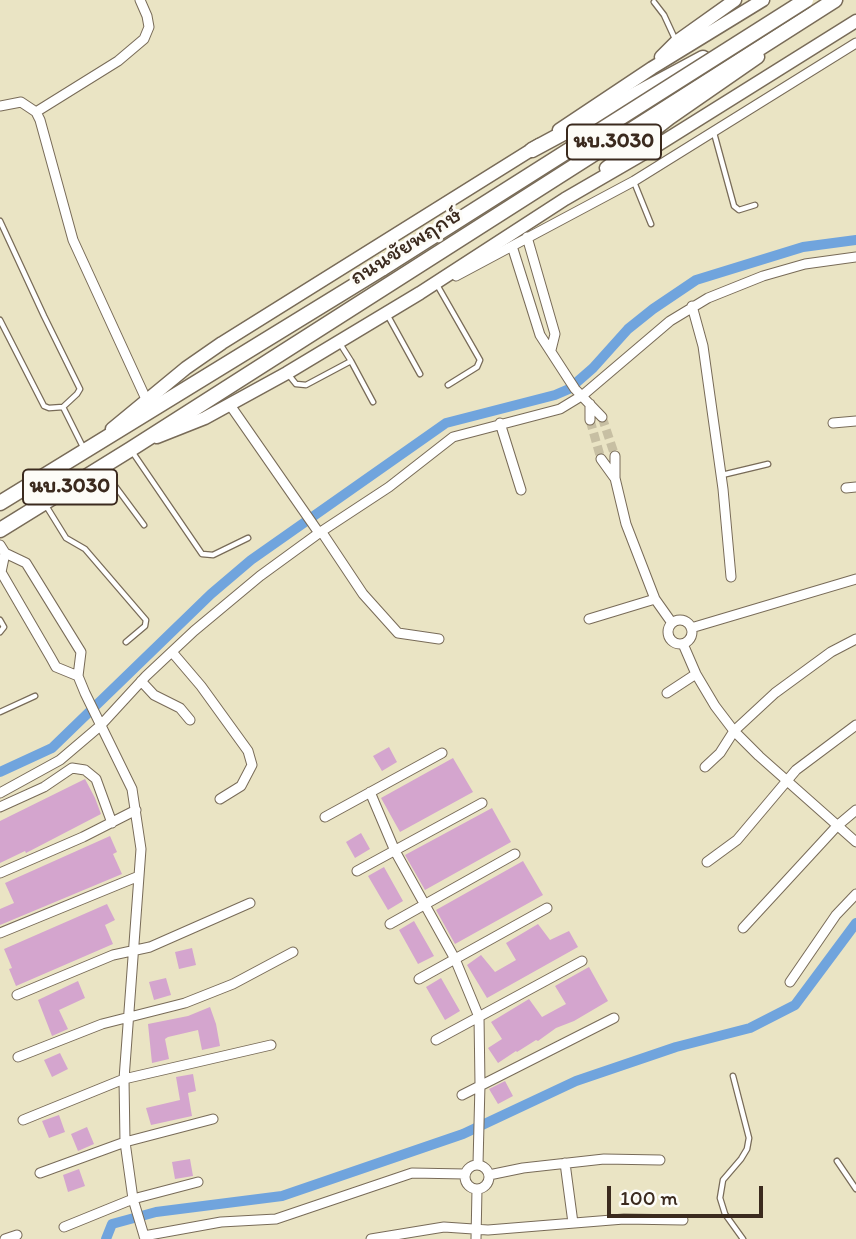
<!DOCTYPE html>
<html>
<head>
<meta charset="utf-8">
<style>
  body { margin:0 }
  #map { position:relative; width:856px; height:1239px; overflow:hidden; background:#eae4c4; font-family:Itim,sans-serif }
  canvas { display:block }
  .scale { position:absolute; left:607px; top:1186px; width:156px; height:32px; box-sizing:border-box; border:4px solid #3b2a1e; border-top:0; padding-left:9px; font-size:21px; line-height:24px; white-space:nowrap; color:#3b2a1e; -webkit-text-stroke:5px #fdfcf7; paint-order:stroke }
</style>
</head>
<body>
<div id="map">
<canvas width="856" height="1239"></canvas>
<div class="scale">100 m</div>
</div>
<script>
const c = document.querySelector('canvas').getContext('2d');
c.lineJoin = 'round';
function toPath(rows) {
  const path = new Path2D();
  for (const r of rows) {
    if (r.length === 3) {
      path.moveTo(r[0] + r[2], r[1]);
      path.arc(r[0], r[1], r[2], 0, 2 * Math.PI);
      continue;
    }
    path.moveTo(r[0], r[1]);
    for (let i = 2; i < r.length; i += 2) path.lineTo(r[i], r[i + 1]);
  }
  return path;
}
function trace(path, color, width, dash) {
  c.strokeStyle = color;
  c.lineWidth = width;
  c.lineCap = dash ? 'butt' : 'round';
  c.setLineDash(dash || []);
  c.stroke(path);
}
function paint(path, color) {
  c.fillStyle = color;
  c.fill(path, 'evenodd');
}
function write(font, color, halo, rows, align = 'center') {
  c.font = font + ' Itim,"Playpen Sans Thai",sans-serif';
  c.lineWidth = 6;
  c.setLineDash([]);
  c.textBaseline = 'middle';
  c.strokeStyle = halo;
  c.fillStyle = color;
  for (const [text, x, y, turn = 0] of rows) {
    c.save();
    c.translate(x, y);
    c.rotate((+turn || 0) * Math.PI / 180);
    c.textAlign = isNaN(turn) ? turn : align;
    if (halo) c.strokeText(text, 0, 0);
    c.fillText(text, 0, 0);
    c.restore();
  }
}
const canal = toPath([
  [0,772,52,748,211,594,251,560,446,423,555,395,569,389,593,368,628,329,653,309,696,280,803,247,856,240],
  [106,1239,112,1224,156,1212,282,1196,463,1134,576,1081,676,1047,750,1028,795,1005,856,923]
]);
const building = toPath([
  [389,747,397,762,382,771,373,756],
  [453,758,473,792,400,832,381,798],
  [85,779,95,798,101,814,26,853,25,851,0,863,0,821],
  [492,808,511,842,425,890,405,855],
  [361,833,370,849,355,858,346,842],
  [110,836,117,852,113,854,122,874,0,925,0,909,14,903,5,883],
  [523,861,543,895,455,944,436,910],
  [384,867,403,901,388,910,368,876],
  [107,904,115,920,105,925,113,944,16,986,9,969,12,968,4,949],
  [414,921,434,956,418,964,399,930],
  [538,924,550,940,569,931,578,947,487,998,467,965,481,955,495,972,516,960,506,943],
  [192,948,196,965,179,969,175,952],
  [589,967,608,1001,574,1021,556,1028,538,1041,536,1040,517,1052,516,1051,498,1063,488,1048,502,1039,491,1022,529,999,542,1017,566,1004,555,986],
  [166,978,171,995,154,1000,149,982],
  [441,978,460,1011,445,1020,426,987],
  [78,981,85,998,59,1010,68,1029,52,1036,38,1000],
  [210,1007,216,1024,220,1046,202,1050,198,1030,168,1037,165,1039,169,1059,152,1063,148,1024,188,1016],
  [60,1053,68,1069,52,1077,44,1060],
  [193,1074,196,1091,188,1093,192,1116,151,1125,146,1108,180,1100,176,1077],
  [505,1081,513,1096,498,1104,489,1089],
  [59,1115,65,1132,49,1138,42,1121],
  [87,1127,94,1144,78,1151,71,1134],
  [190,1159,193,1176,175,1179,172,1162],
  [79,1169,85,1186,68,1192,63,1175]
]);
const minorTunnel = toPath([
  [602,417,615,456],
  [590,420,601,459]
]);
const service = toPath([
  [654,2,664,15,676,41],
  [714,133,734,206,739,210,755,205],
  [634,182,651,224],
  [0,221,44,316,80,389,77,394,63,407,49,408,44,406,0,320],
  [436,283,480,360,477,367,448,385],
  [388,316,420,374],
  [351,361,373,402],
  [288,374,296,384,306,385,351,361,339,342],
  [63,407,83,447],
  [131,450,202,554,213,555,248,538],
  [104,471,144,525],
  [722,475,768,464],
  [45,504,66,538,85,549,146,620,145,626,126,642],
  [0,620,4,627,0,632],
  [0,712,35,696],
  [733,1076,749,1138,747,1149,741,1159,723,1180,720,1198,725,1214,743,1239],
  [837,1161,856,1189]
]);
const minor = toPath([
  [0,106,21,102,36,112,40,120,73,240,146,399],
  [36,112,118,61,144,39,149,27,147,16,140,0],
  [527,237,555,334,551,350],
  [512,246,540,335,575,389,602,417],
  [456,276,634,181,856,43],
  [692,306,703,346,723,489,731,577],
  [590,404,590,420],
  [230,405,319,533],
  [500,423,521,490],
  [833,423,856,421],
  [615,456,615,478,626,524,655,599,672,623],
  [601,459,614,477],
  [846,488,856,487],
  [321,531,363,594,398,633,439,639],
  [0,545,5,553,26,563,81,652,78,676,85,693,132,789,141,849,124,1079,125,1142,133,1199,145,1239],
  [5,553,1,572,51,658,56,667,78,676],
  [589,619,655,599],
  [680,632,12],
  [691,628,856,579],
  [683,644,696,674,715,706,734,731,759,756,856,842],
  [172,652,201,686,248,751,252,765,241,786,220,799],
  [141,681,154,695,180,708,190,720],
  [667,693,696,674],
  [705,767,720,753,734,731,775,693,831,652,856,639],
  [370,792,395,851,455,959,479,1017,480,1084,478,1164],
  [0,793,60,760,100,726,146,676,194,631,260,576,319,533,389,487,453,437,560,409,583,395,670,321,708,298,763,276,805,264,856,257],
  [0,807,44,787,72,768,85,770,96,779,112,823],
  [325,817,442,753],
  [707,862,737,840,796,770,856,725],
  [357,871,482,803],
  [0,873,83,837,136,810],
  [390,924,515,854],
  [743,928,837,826,856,810],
  [0,933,139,876],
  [419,979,547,908],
  [790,982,836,915,856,894],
  [17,995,113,955,150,947,250,903],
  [436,1040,582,961],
  [18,1057,102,1024,185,1003,233,984,293,952],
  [462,1095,614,1018],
  [23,1120,124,1079,271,1045],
  [565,1163,573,1223],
  [477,1177,12],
  [40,1173,125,1142,213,1119],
  [489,1175,523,1168,604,1159,660,1160],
  [64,1227,133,1199,198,1182],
  [144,1236,221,1222,276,1219,412,1173,465,1174],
  [5,1239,17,1235],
  [371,1239,444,1227,488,1230,624,1219,683,1220],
  [476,1239,477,1189]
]);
const secondary = toPath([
  [661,57,676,42,735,0],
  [559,130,652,68,763,0],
  [606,168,670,118,758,57],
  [112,429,186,368,222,343,539,145],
  [157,437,205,418,287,373,420,293,565,199,653,148,856,21]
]);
const primary = toPath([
  [532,150,703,58],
  [0,503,383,268],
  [0,530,131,449,835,0]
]);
const primaryBridge = toPath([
  [383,268,806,0]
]);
const shields = [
  [614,142,94],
  [70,487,94]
];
const shieldNames = [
  ["นบ.3030",614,142],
  ["นบ.3030",70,487]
];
const streetNames = [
  ["ถนนชัยพฤกษ์",406,247,-32]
];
trace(canal, '#70a4dd', 10);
paint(building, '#d4a5ce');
trace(minorTunnel, '#c7bfa3', 9, [9, 4.5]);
trace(service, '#786b58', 7);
trace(minor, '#786b58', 11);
trace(secondary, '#786b58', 15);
trace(primary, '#786b58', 17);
trace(service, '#fff', 4.5);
trace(minor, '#fff', 9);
trace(secondary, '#fff', 12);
trace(primary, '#fff', 14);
trace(primaryBridge, '#786b58', 17, []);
trace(primaryBridge, '#fff', 14);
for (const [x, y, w] of shields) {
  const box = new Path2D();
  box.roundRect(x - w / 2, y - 17.5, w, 35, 5);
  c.fillStyle = '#fdfcf7';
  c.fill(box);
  trace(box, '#3b2a1e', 2);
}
write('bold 21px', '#3b2a1e', null, shieldNames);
write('23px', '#3b2a1e', '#fdfcf7', streetNames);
</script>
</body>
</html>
